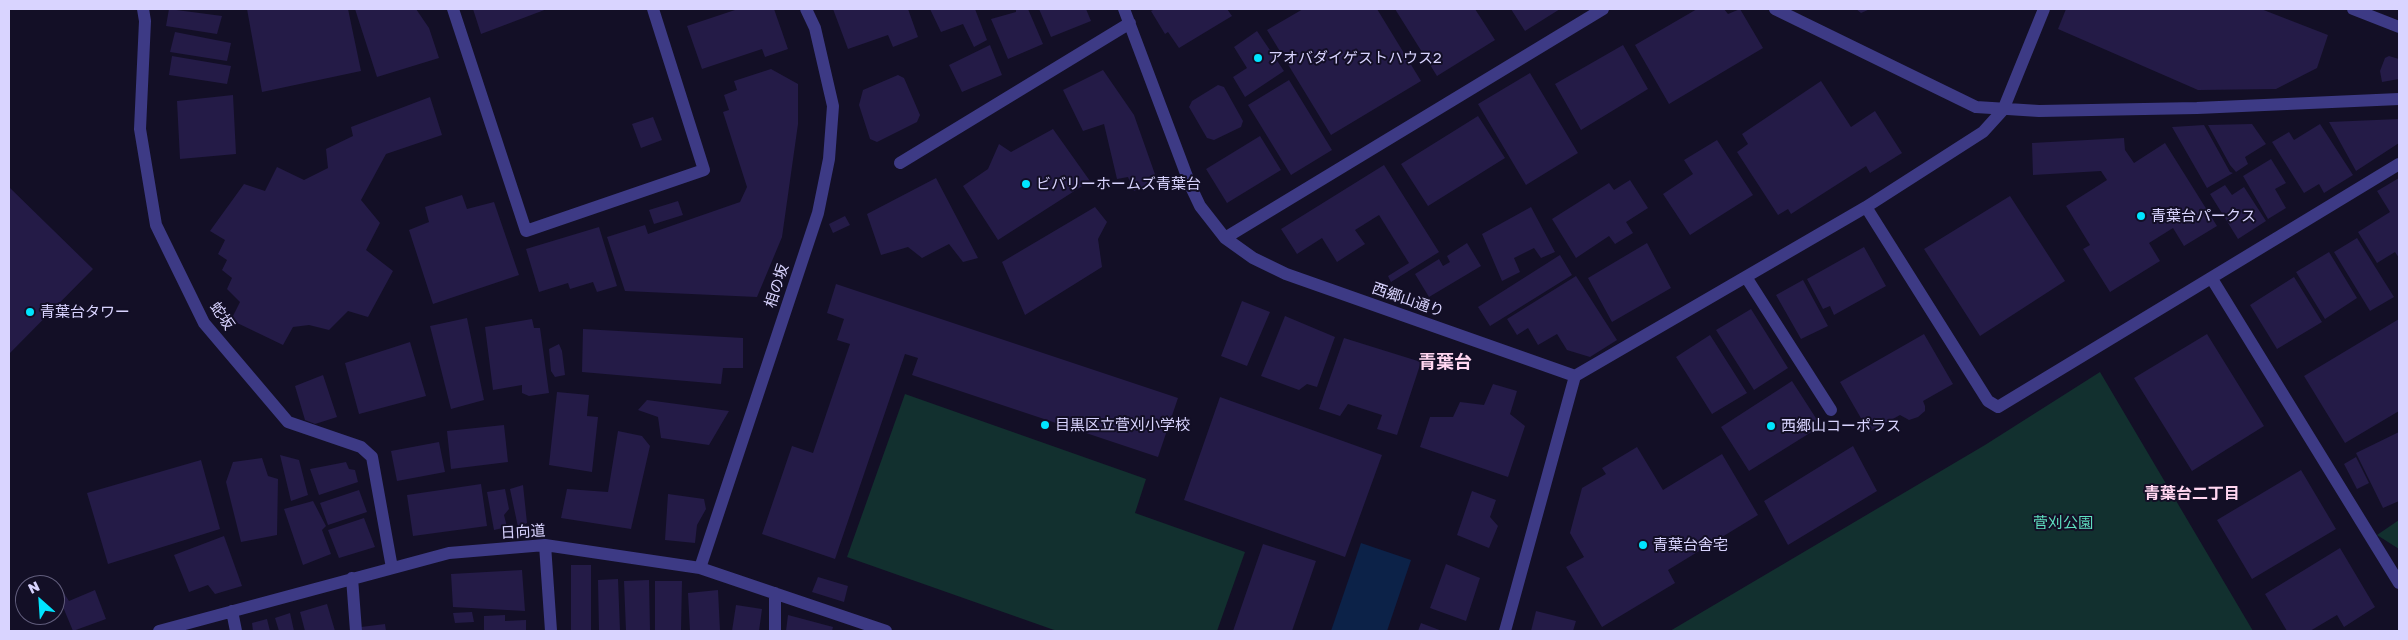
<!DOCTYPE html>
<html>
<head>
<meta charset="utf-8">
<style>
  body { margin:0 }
  #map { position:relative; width:2408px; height:640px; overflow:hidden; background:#130f26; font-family:"Golos Text",sans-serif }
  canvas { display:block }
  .frame { position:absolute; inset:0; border:10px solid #d9d4ff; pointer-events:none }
  .north { position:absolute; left:15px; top:575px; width:50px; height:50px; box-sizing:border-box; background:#130f26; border:1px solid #625e7d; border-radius:50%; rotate:334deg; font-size:14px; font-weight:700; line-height:20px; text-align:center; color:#d9d4ff }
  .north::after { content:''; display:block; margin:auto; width:18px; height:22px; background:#00e5ff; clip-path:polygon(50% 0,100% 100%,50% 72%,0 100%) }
</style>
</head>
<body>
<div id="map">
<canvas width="2408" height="640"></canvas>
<div class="frame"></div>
<div class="north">N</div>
</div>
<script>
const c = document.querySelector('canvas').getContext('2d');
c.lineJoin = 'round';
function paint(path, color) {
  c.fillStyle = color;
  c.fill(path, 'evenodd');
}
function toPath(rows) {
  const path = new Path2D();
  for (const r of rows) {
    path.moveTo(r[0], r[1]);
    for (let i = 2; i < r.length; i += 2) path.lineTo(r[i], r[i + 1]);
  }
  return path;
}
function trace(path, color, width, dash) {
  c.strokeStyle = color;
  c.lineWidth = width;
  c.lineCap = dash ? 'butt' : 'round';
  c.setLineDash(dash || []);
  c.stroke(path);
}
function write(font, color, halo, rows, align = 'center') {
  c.font = font + ' "Golos Text","Noto Sans JP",sans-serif';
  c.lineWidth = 4;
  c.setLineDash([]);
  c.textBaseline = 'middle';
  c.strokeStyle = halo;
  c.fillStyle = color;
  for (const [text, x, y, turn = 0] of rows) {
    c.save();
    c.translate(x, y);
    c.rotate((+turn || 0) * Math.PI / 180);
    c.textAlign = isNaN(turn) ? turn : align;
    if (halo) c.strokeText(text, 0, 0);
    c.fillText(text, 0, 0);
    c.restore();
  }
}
const green = toPath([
  [2100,372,2253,631,1670,631,1985,445],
  [905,394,1146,479,1135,513,1245,552,1217,631,1057,631,847,557],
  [2399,520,2399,549,2377,535]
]);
const water = toPath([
  [1361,543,1411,560,1387,631,1331,631]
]);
const building = toPath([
  [169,9,222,16,217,34,166,26],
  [247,9,348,9,361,71,262,92],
  [355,9,416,9,429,28,439,58,377,77],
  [473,9,547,9,481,34],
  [738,9,774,9,788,49,765,57,762,49,702,69,687,26],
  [833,9,908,9,918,37,893,47,888,35,848,49],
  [930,9,975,9,987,40,974,47,963,24,941,32],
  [1016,9,1028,9,1043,44,1008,59,991,19,1016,12],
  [1039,9,1086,9,1091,21,1051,37],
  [1155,9,1227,9,1232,16,1179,48,1168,32,1165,34,1151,11],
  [1303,9,1377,9,1421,81,1331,135,1267,30],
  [1395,9,1475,9,1495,40,1437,76],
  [1511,9,1560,9,1525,31],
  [1697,9,1724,9,1728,14,1740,9,1763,48,1669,104,1635,45],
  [1856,9,1870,9,1861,13],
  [2066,9,2261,9,2328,35,2317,68,2276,89,2198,90,2058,29],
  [1257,31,1284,71,1245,97,1233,77,1247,68,1234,47],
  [175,32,231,43,227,61,170,52],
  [990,45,1002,75,962,92,949,65],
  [1623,45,1648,89,1581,130,1555,84],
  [172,56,231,66,227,84,169,75],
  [2389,56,2399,59,2399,79,2382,82,2380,71,2385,58],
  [771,69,798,84,798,124,782,237,757,297,625,291,607,237,645,225,648,234,740,202,747,187,723,112,729,110,724,95,737,90,734,81],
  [1103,70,1134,115,1157,180,1134,191,1128,177,1117,179,1104,124,1083,131,1063,90],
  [1530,73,1578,153,1526,185,1478,104],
  [898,75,904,78,920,115,917,122,877,142,870,139,859,105,863,90],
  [1289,80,1332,150,1291,175,1248,105],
  [1821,81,1851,127,1875,111,1902,153,1870,173,1866,166,1791,214,1788,209,1778,215,1737,152,1748,144,1742,134],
  [1218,85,1224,87,1243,121,1241,127,1214,140,1207,138,1189,107,1192,101],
  [233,95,236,154,180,159,177,101],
  [430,97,442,135,386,154,361,200,380,223,366,250,393,271,368,317,348,311,329,330,309,325,293,327,283,345,231,320,240,302,227,289,232,278,222,270,227,260,218,254,225,240,210,231,244,184,265,191,277,167,304,180,328,168,326,149,353,136,351,127],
  [1478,116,1505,158,1428,206,1401,164],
  [653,117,662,140,641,148,632,124],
  [2399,119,2399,143,2356,171,2329,122],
  [2252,124,2266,144,2245,157,2248,164,2236,172,2230,165,2208,125],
  [2320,124,2353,175,2324,193,2319,184,2304,193,2272,142,2289,132,2294,140],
  [2204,125,2230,172,2233,173,2207,188,2172,127],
  [1053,129,1090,181,998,240,963,186,988,169,999,144,1011,152],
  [1260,136,1281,170,1227,203,1206,169],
  [2124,138,2125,150,2134,163,2165,143,2217,226,2184,246,2173,228,2149,243,2160,261,2110,292,2083,249,2090,245,2066,206,2107,180,2101,171,2033,175,2032,143],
  [1717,140,1753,195,1690,235,1663,194,1693,174,1684,160],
  [2271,159,2286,183,2275,189,2286,208,2268,219,2243,176],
  [1384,165,1439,252,1391,282,1388,276,1409,263,1379,215,1355,230,1365,244,1337,262,1322,238,1297,254,1281,229],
  [936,178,978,258,963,262,949,244,922,258,908,247,881,255,867,214],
  [2399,178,2399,258,2395,252,2377,263,2358,232,2390,212,2377,191],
  [1630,180,1648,208,1626,222,1633,233,1615,244,1609,236,1576,258,1552,219,1609,183,1614,190],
  [2225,185,2232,195,2244,187,2266,221,2238,239,2210,194],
  [9,187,93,269,9,354],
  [462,195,467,209,494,202,519,275,433,304,409,230,429,222,425,207],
  [2010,196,2065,281,1980,336,1924,249],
  [678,201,683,215,654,224,649,210],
  [1095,207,1107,222,1098,239,1102,267,1025,315,1002,262],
  [1531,207,1555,252,1541,258,1534,248,1514,258,1520,272,1502,281,1482,234],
  [845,216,850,225,833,233,829,224],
  [599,227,617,286,597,292,593,282,570,289,568,283,539,292,526,249],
  [2357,238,2394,297,2370,311,2334,252],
  [1467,243,1481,266,1429,297,1415,274,1439,259,1443,266,1450,262,1447,256],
  [1647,243,1671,288,1612,322,1588,278],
  [1864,247,1886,286,1834,315,1830,306,1823,309,1807,279],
  [2329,252,2357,298,2325,319,2296,272],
  [1560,255,1572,275,1490,326,1478,307],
  [1576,276,1617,340,1590,357,1567,350,1557,334,1538,345,1528,328,1517,335,1507,319],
  [2294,277,2322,322,2277,349,2250,305],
  [1803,280,1828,326,1801,339,1776,295],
  [836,284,1178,398,1158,457,912,375,918,358,905,354,835,559,762,534,792,446,813,453,850,344,837,340,844,319,827,313],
  [1242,301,1270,312,1247,366,1221,356],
  [1751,309,1788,368,1754,390,1716,330],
  [1285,316,1335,337,1317,387,1307,384,1299,390,1261,376],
  [467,318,484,400,451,409,430,326],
  [532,319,534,328,540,328,549,393,529,396,522,393,522,385,493,390,485,327],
  [2399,319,2399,411,2345,443,2304,376],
  [583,329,743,338,743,368,723,368,721,384,582,372],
  [1924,334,1953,384,1923,401,1925,406,1925,411,1918,417,1909,420,1900,415,1869,432,1840,382],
  [2207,334,2264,426,2192,471,2134,378],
  [1710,335,1747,393,1712,414,1676,357],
  [1344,338,1421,362,1397,435,1377,429,1382,415,1348,404,1340,416,1319,409],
  [410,342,426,396,359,414,345,363],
  [559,344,562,351,565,375,555,377,551,371,549,349],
  [323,375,337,417,315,424,305,420,295,386],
  [1792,381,1821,426,1749,471,1721,427],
  [1493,384,1517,391,1510,414,1525,426,1508,477,1420,447,1430,417,1453,417,1460,402,1484,405],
  [557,392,589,395,587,416,598,417,592,472,549,465],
  [1220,397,1382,455,1345,557,1184,500],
  [647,400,729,411,709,445,661,438,658,417,638,410],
  [504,425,508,462,451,469,447,431],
  [618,431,642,436,650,446,631,529,561,518,567,489,608,492],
  [2399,432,2399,501,2383,508,2356,453],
  [439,442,445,472,397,481,391,451],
  [1853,446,1877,491,1788,545,1764,501],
  [1637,447,1663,490,1722,454,1758,515,1668,570,1675,583,1602,627,1566,567,1584,557,1570,533,1582,488,1606,474,1602,468],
  [280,455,299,460,308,495,291,501],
  [2356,457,2369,483,2357,489,2344,464],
  [262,458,268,476,278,479,277,535,241,542,226,482,233,462],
  [201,460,220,529,108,564,87,493],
  [346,462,349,469,355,470,358,482,319,495,310,469],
  [2301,470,2336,529,2252,579,2217,520],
  [481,484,487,526,413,536,407,495],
  [523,485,527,523,518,527,510,489],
  [505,489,509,509,504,515,507,527,494,530,487,492],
  [359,490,367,512,328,525,320,503],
  [1472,491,1496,500,1490,517,1498,526,1489,548,1457,535],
  [668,494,704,499,706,509,697,525,695,543,665,540],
  [313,501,326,526,322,530,331,554,303,565,284,509],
  [364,518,375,547,339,558,328,530],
  [224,536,242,586,215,594,208,585,189,592,174,555],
  [1263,544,1316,561,1292,631,1233,631],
  [2340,548,2375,607,2344,627,2337,615,2310,631,2287,631,2265,594],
  [1446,564,1480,578,1466,621,1430,608],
  [571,565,591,565,591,631,571,631],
  [522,570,525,611,453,607,451,574],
  [818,577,848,586,844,602,812,592],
  [618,579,620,631,599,631,598,580],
  [649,580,650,631,626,631,624,581],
  [655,581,682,581,681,631,655,631],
  [95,590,106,619,73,631,58,595,63,592,69,601],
  [718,590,720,631,690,631,688,593],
  [327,604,335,631,305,631,300,612],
  [736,605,762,609,759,631,732,631],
  [1536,611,1576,621,1573,631,1531,631],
  [472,612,474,622,455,623,453,613],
  [290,613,294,631,279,631,275,618],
  [505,615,505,621,526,620,526,631,484,631,484,616],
  [788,615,833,627,832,631,786,631],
  [267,619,270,631,253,631,252,623],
  [1421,623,1442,631,1418,631],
  [385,624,386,631,362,631,361,627]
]);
const minor = toPath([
  [143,9,145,21,140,129,156,225,204,323,288,422,361,447,372,457,392,568],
  [453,9,526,231,704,170,653,9],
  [1124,9,1191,187,1200,206,1225,238,1253,258,1286,274,1575,376],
  [1775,9,1976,107,2039,111,2197,108,2399,99],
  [2353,9,2399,27],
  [900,163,1130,23],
  [1866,207,1988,401,1998,407,2399,164],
  [1225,238,1603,9],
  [1746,277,1831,410],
  [2212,279,2399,583],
  [1575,376,1866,207,1983,132,2003,110,2044,9],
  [545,545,551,631],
  [700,568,818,213,829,159,833,106,815,28,806,9],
  [352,578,356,631],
  [232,611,236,631],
  [159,631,449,553,545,545,700,568,886,631],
  [775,631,775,593],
  [1505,631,1575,376]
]);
const markers = [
  [1258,58,5,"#00e5ff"],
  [1026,184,5,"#00e5ff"],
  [2141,216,5,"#00e5ff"],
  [30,312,5,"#00e5ff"],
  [1045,425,5,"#00e5ff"],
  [1771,426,5,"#00e5ff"],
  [1643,545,5,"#00e5ff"]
];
const poiNames = [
  ["アオバダイゲストハウス2",1268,58],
  ["ビバリーホームズ青葉台",1036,184],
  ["青葉台パークス",2151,216],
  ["青葉台タワー",40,312],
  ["目黒区立菅刈小学校",1055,425],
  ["西郷山コーポラス",1781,426],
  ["青葉台舎宅",1653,545]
];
const streetNames = [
  ["相の坂",777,286,-72],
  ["西郷山通り",1408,300,19],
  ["蛇坂",222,316,55],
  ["日向道",523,532,-3]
];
const parkNames = [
  ["菅刈公園",2063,523]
];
const neighbourhoodNames = [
  ["青葉台二丁目",2192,494]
];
const quarterNames = [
  ["青葉台",1445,362]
];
paint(green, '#12302f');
paint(water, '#0c2248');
paint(building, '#241b47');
trace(minor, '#3d3a85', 12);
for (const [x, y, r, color] of markers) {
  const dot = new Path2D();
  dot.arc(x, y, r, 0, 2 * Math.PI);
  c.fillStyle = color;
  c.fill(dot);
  trace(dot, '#130f26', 2);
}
write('15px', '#d9d4ff', '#130f26', poiNames, 'left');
write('15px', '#d9d4ff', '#130f26', streetNames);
write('15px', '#5fe0c0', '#130f26', parkNames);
write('bold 16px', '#ffd6f0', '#130f26', neighbourhoodNames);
write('bold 18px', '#ffd6f0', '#130f26', quarterNames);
</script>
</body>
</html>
